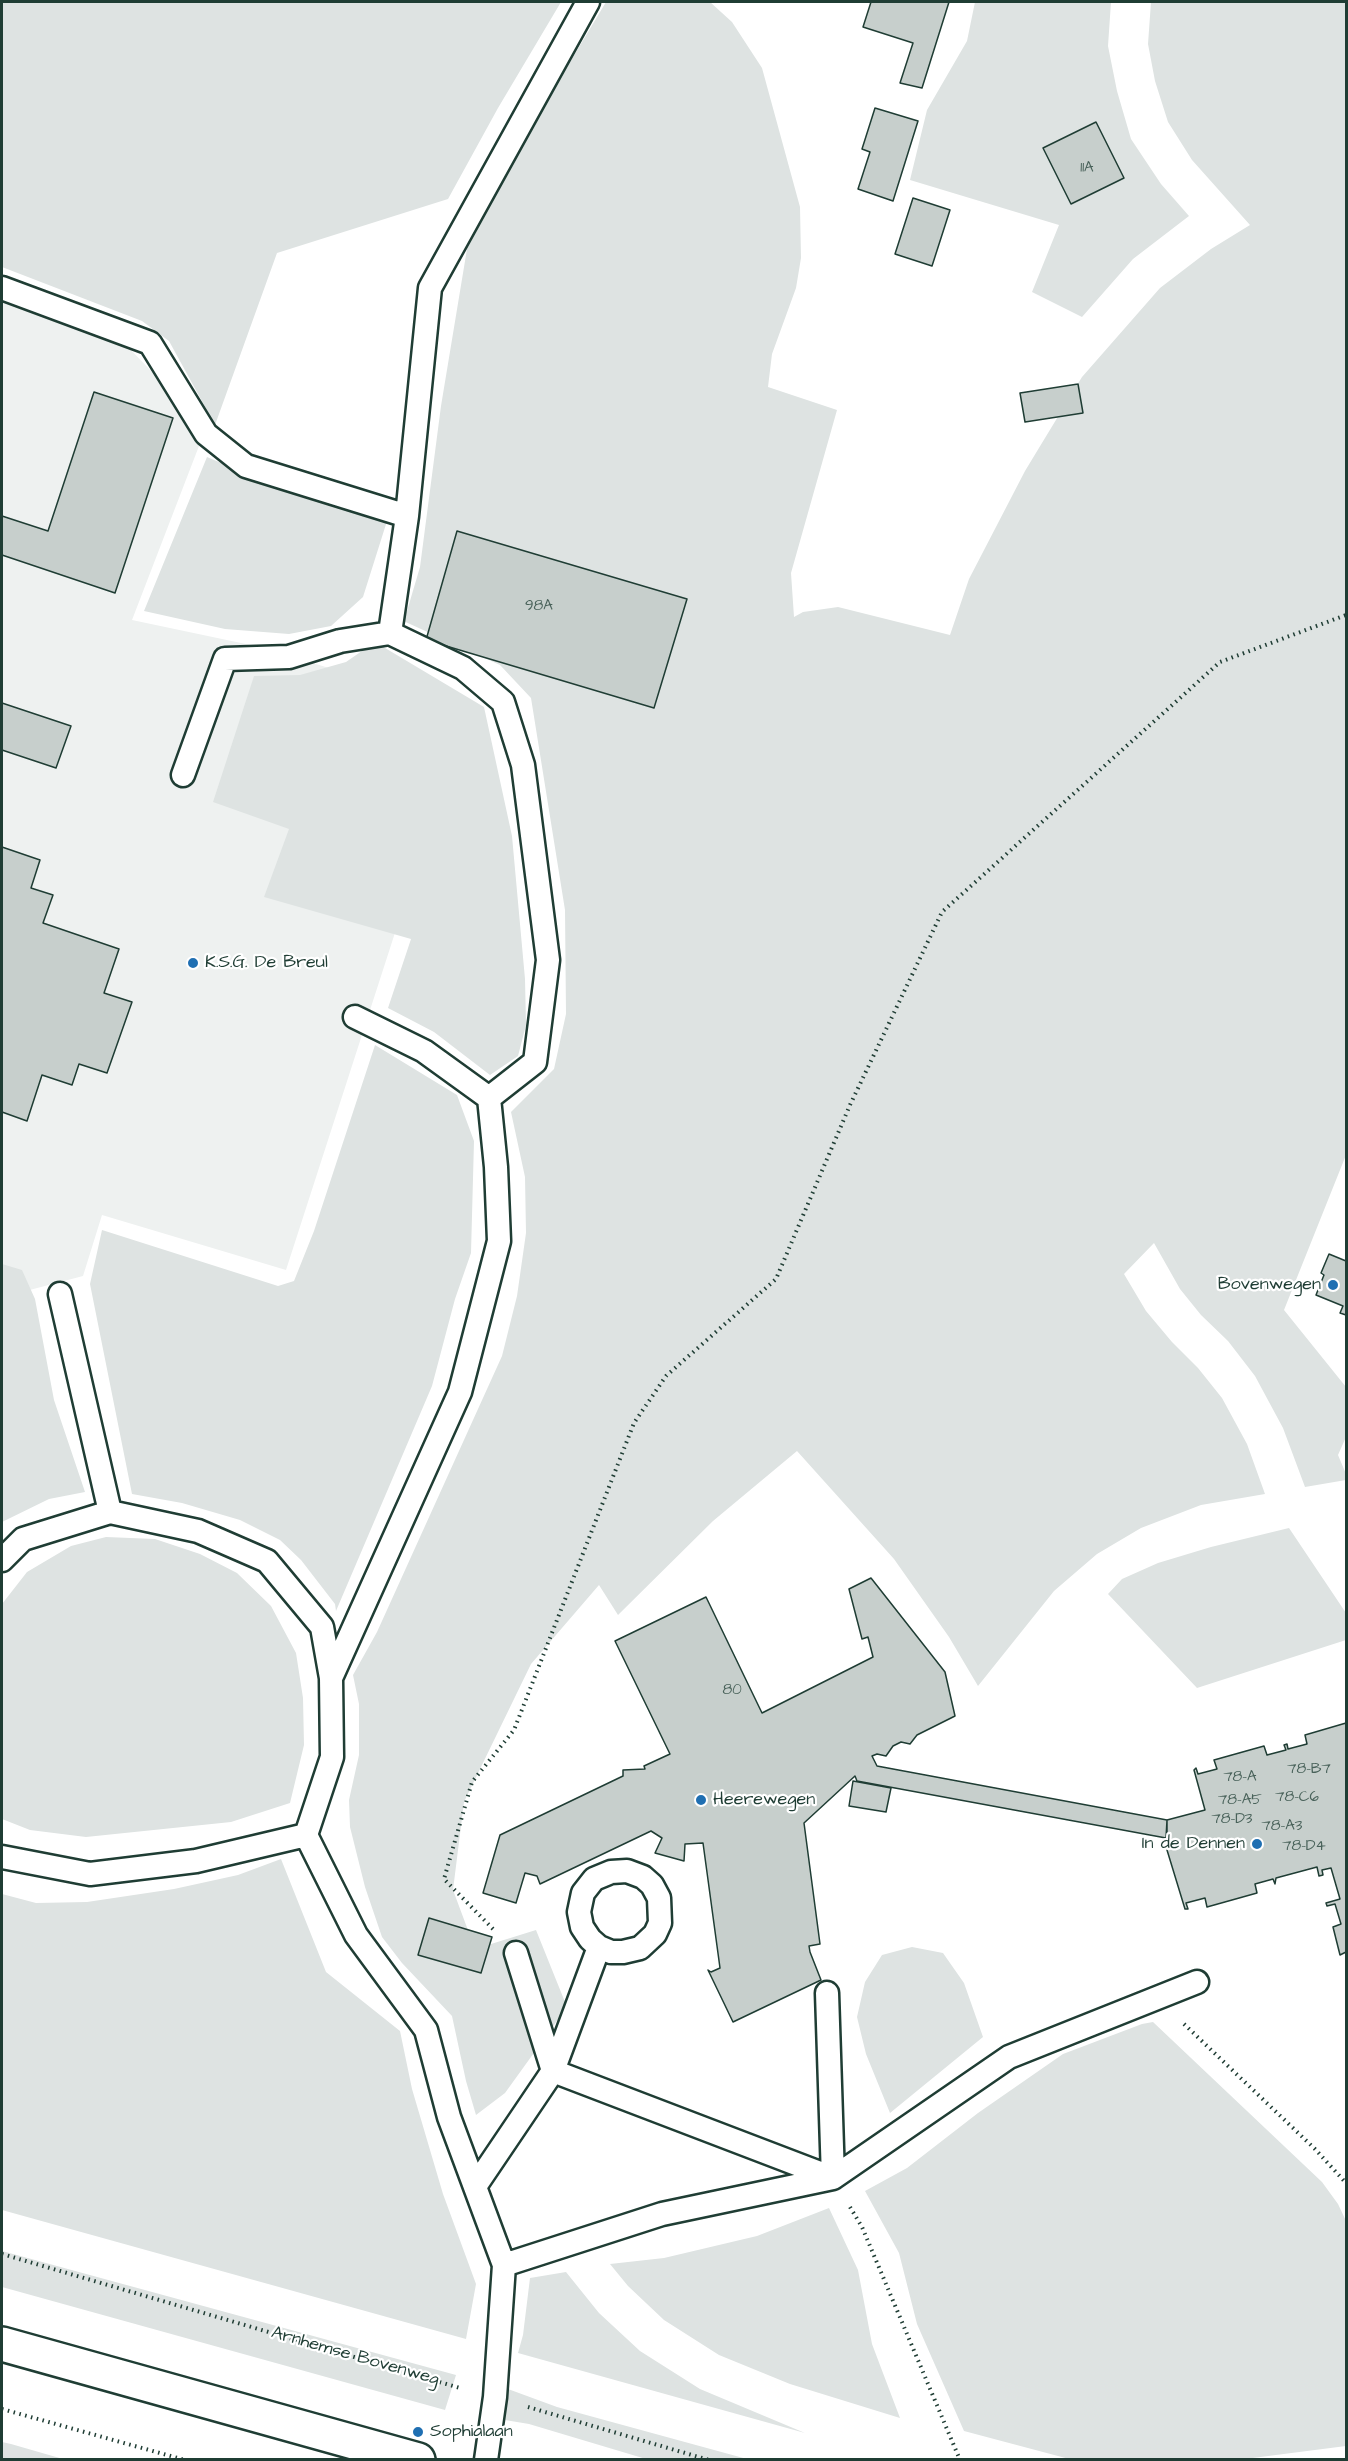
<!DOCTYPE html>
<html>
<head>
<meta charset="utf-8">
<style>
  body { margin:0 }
  #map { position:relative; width:1348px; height:2461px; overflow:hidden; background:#fff; font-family:"Architects Daughter",sans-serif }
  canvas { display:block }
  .frame { position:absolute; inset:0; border:3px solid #1f3d34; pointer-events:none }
</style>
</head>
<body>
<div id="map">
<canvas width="1348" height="2461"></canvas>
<div class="frame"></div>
</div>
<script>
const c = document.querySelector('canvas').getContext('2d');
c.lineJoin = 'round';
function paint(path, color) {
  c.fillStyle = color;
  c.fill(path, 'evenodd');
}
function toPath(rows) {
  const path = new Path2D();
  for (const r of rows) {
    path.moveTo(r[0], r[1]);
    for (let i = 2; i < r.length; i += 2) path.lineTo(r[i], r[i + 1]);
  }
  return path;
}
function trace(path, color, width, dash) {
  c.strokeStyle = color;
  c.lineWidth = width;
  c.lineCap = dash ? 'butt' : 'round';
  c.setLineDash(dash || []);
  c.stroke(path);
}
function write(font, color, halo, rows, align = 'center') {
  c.font = font + ' "Architects Daughter",sans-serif';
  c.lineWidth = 4.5;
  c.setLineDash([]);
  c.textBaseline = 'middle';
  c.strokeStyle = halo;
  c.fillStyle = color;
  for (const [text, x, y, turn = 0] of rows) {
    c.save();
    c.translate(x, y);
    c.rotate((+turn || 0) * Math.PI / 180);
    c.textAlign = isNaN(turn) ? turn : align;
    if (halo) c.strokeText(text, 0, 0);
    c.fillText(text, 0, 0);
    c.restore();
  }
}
const built = toPath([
  [2,297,128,347,154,374,199,446,132,620,260,647,467,710,286,1270,102,1215,83,1276,22,1292,2,1355]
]);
const green = toPath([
  [2,2,561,2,498,108,448,199,277,253,215,425,169,341,142,321,2,267],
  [606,2,710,2,732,22,762,68,800,207,801,258,796,288,772,354,768,387,837,410,791,573,794,617,803,612,838,607,950,635,969,579,1025,471,1082,377,1160,288,1211,249,1250,225,1192,160,1168,122,1155,81,1148,44,1151,2,1346,2,1346,1155,1284,1310,1346,1387,1346,1437,1338,1455,1346,1474,1346,1480,1305,1487,1283,1428,1255,1376,1228,1341,1201,1315,1180,1289,1154,1243,1124,1274,1146,1311,1172,1342,1198,1368,1222,1398,1247,1444,1265,1494,1201,1505,1141,1528,1097,1554,1054,1591,978,1686,949,1637,894,1559,797,1451,713,1521,618,1615,599,1585,531,1664,464,1802,453,1890,475,1949,536,1930,567,2007,505,2093,476,2115,466,2081,452,2016,402,1963,382,1937,365,1887,350,1827,349,1800,359,1755,359,1704,353,1675,377,1632,502,1356,517,1296,526,1233,525,1177,511,1112,554,1069,566,1014,565,910,531,698,500,665,399,619,407,611,420,567,441,406,467,249,534,122],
  [975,2,1111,2,1108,46,1117,91,1131,139,1161,184,1189,216,1133,259,1082,317,1032,292,1059,225,910,180,927,110,967,41],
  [207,457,266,482,387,521,363,597,331,626,289,634,225,629,144,611],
  [375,642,484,707,512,836,525,979,526,1025,518,1056,490,1075,434,1032,388,1008,411,939,264,897,289,829,213,802,254,676,300,675,346,662],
  [375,1045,457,1095,474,1141,471,1253,455,1299,432,1386,336,1611,335,1604,301,1560,280,1540,240,1520,182,1503,132,1494,90,1284,102,1230,278,1286,294,1281,314,1231],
  [2,1264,22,1270,35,1299,54,1400,85,1492,49,1499,2,1522],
  [1289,1528,1346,1613,1346,1640,1197,1688,1108,1594,1122,1579,1158,1563,1211,1547],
  [106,1537,155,1539,200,1554,237,1573,271,1606,296,1653,303,1698,304,1745,290,1803,231,1822,86,1837,30,1830,2,1819,2,1604,27,1572,71,1546],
  [281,1859,326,1972,400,2031,412,2089,443,2194,476,2284,466,2339,2,2210,2,1894,36,1903,87,1902,174,1889,238,1875],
  [912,1947,943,1953,964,1983,983,2037,890,2113,866,2054,857,2017,865,1982,882,1955],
  [1153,2022,1322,2182,1338,2204,1346,2221,1346,2446,1237,2460,1073,2460,964,2431,917,2324,899,2253,865,2191,907,2168,978,2113,1063,2054,1142,2024],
  [829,2208,858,2270,872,2344,900,2418,790,2384,719,2355,664,2320,628,2286,610,2264,664,2258,757,2236],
  [2,2251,456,2375,445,2410,2,2287],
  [566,2272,599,2313,640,2351,700,2389,805,2433,518,2353,523,2335,530,2278],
  [508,2389,557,2407,747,2459,646,2459,529,2424,499,2419],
  [2,2442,11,2444,63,2459,2,2459]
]);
const building = toPath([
  [871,2,949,2,922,88,900,83,913,43,863,27,871,2],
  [875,108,918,121,893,201,858,189,870,152,862,149,875,108],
  [1096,122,1124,178,1071,204,1043,148,1096,122],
  [913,198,950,210,932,266,895,254,913,198],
  [1078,384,1083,413,1025,422,1020,393,1078,384],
  [94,392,173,418,115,593,2,555,2,516,48,531,94,392],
  [457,531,687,599,654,708,426,640,457,531],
  [2,703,71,726,56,768,2,750,2,703],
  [2,847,40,860,31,888,53,895,43,923,119,949,104,993,132,1002,107,1073,79,1064,72,1085,42,1075,27,1121,2,1112,2,847],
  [1329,1254,1346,1261,1346,1315,1340,1313,1343,1306,1316,1295,1324,1275,1321,1273,1329,1254],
  [871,1578,945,1672,955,1716,917,1735,910,1744,901,1742,893,1746,886,1756,877,1754,872,1756,877,1766,1167,1820,1166,1838,857,1781,855,1776,804,1823,820,1944,809,1946,810,1952,821,1980,733,2022,708,1970,711,1972,720,1968,703,1843,685,1844,684,1861,655,1853,662,1838,651,1831,540,1884,537,1876,525,1873,516,1903,483,1893,500,1835,623,1776,623,1770,645,1769,644,1766,670,1754,615,1641,706,1597,762,1713,873,1657,868,1637,862,1639,849,1589,871,1578],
  [1346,1723,1346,1952,1340,1955,1333,1927,1341,1924,1335,1904,1327,1906,1326,1903,1340,1899,1331,1868,1322,1870,1323,1875,1319,1876,1317,1867,1276,1878,1275,1884,1273,1879,1255,1884,1257,1893,1207,1907,1205,1898,1186,1903,1188,1909,1185,1909,1167,1850,1167,1820,1205,1810,1194,1770,1196,1768,1198,1774,1217,1769,1214,1760,1264,1746,1267,1755,1286,1750,1284,1745,1287,1744,1288,1749,1307,1744,1305,1735,1346,1723],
  [853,1781,891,1788,886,1812,849,1806,853,1781],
  [429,1918,492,1937,481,1973,418,1955,429,1918]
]);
const path = toPath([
  [493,1929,444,1879,472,1782,514,1730,634,1423,666,1376,776,1279,850,1105,942,912,1220,662,1346,615],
  [1184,2024,1315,2149,1346,2183],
  [850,2207,862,2227,960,2460],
  [2,2254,460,2388],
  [528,2407,709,2460],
  [2,2409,185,2460]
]);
const service = toPath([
  [2,288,150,343,206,434,246,466,407,516,390,633,463,668,503,702,523,765,548,960,535,1062,489,1098,496,1167,499,1241,460,1392,331,1678,332,1757,306,1835,356,1935,426,2030,449,2117,504,2265,495,2397,486,2460],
  [407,516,430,288,588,2],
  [183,775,225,659,289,657,340,641,390,633],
  [355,1017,424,1051,489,1098],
  [60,1294,110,1512],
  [2,1560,23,1539,110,1512,198,1531,267,1561,322,1627,331,1678],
  [2,1857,90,1874,196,1861,306,1835],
  [516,1953,553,2071,833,2178,827,1993],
  [476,2185,553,2071,599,1947,590,1939,582,1927,579,1912,583,1893,594,1879,611,1872,627,1871,643,1877,652,1885,659,1898,660,1923,655,1934,640,1948,623,1952,611,1952,599,1947],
  [504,2265,662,2214,833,2178,1009,2057,1197,1982]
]);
const secondary = toPath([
  [2,2344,418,2460]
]);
const markers = [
  [193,963,6,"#1f6fb2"],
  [1333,1285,6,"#1f6fb2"],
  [701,1800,6,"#1f6fb2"],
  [1257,1844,6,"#1f6fb2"],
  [418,2432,6,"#1f6fb2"]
];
const numberNames = [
  ["11A",1087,169],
  ["98A",539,607],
  ["80",732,1691],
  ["78-B7",1309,1770],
  ["78-A",1240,1778],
  ["78-C6",1297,1798],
  ["78-A5",1240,1801],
  ["78-D3",1232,1820],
  ["78-A3",1282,1827],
  ["78-D4",1304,1847]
];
const poiNames = [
  ["K.S.G. De Breul",205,963],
  ["Bovenwegen",1321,1285,"right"],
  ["Heerewegen",713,1800],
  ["In de Dennen",1245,1844,"right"],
  ["Sophialaan",430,2432]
];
const streetNames = [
  ["Arnhemse Bovenweg",355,2357,16]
];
paint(built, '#eef1f0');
paint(green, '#dee3e2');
paint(building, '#c7cfcc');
trace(building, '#1f3d34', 1.5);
trace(service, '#1f3d34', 27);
trace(secondary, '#1f3d34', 38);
trace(path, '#1f3d34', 4, [1.5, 4.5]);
trace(service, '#fff', 22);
trace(secondary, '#fff', 33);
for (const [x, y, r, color] of markers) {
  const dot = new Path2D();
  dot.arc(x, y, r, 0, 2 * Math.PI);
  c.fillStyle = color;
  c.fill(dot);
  trace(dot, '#fff', 2);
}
write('15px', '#49625a', null, numberNames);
write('18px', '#1f3d34', '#fff', poiNames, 'left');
write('18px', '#1f3d34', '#fff', streetNames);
</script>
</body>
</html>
